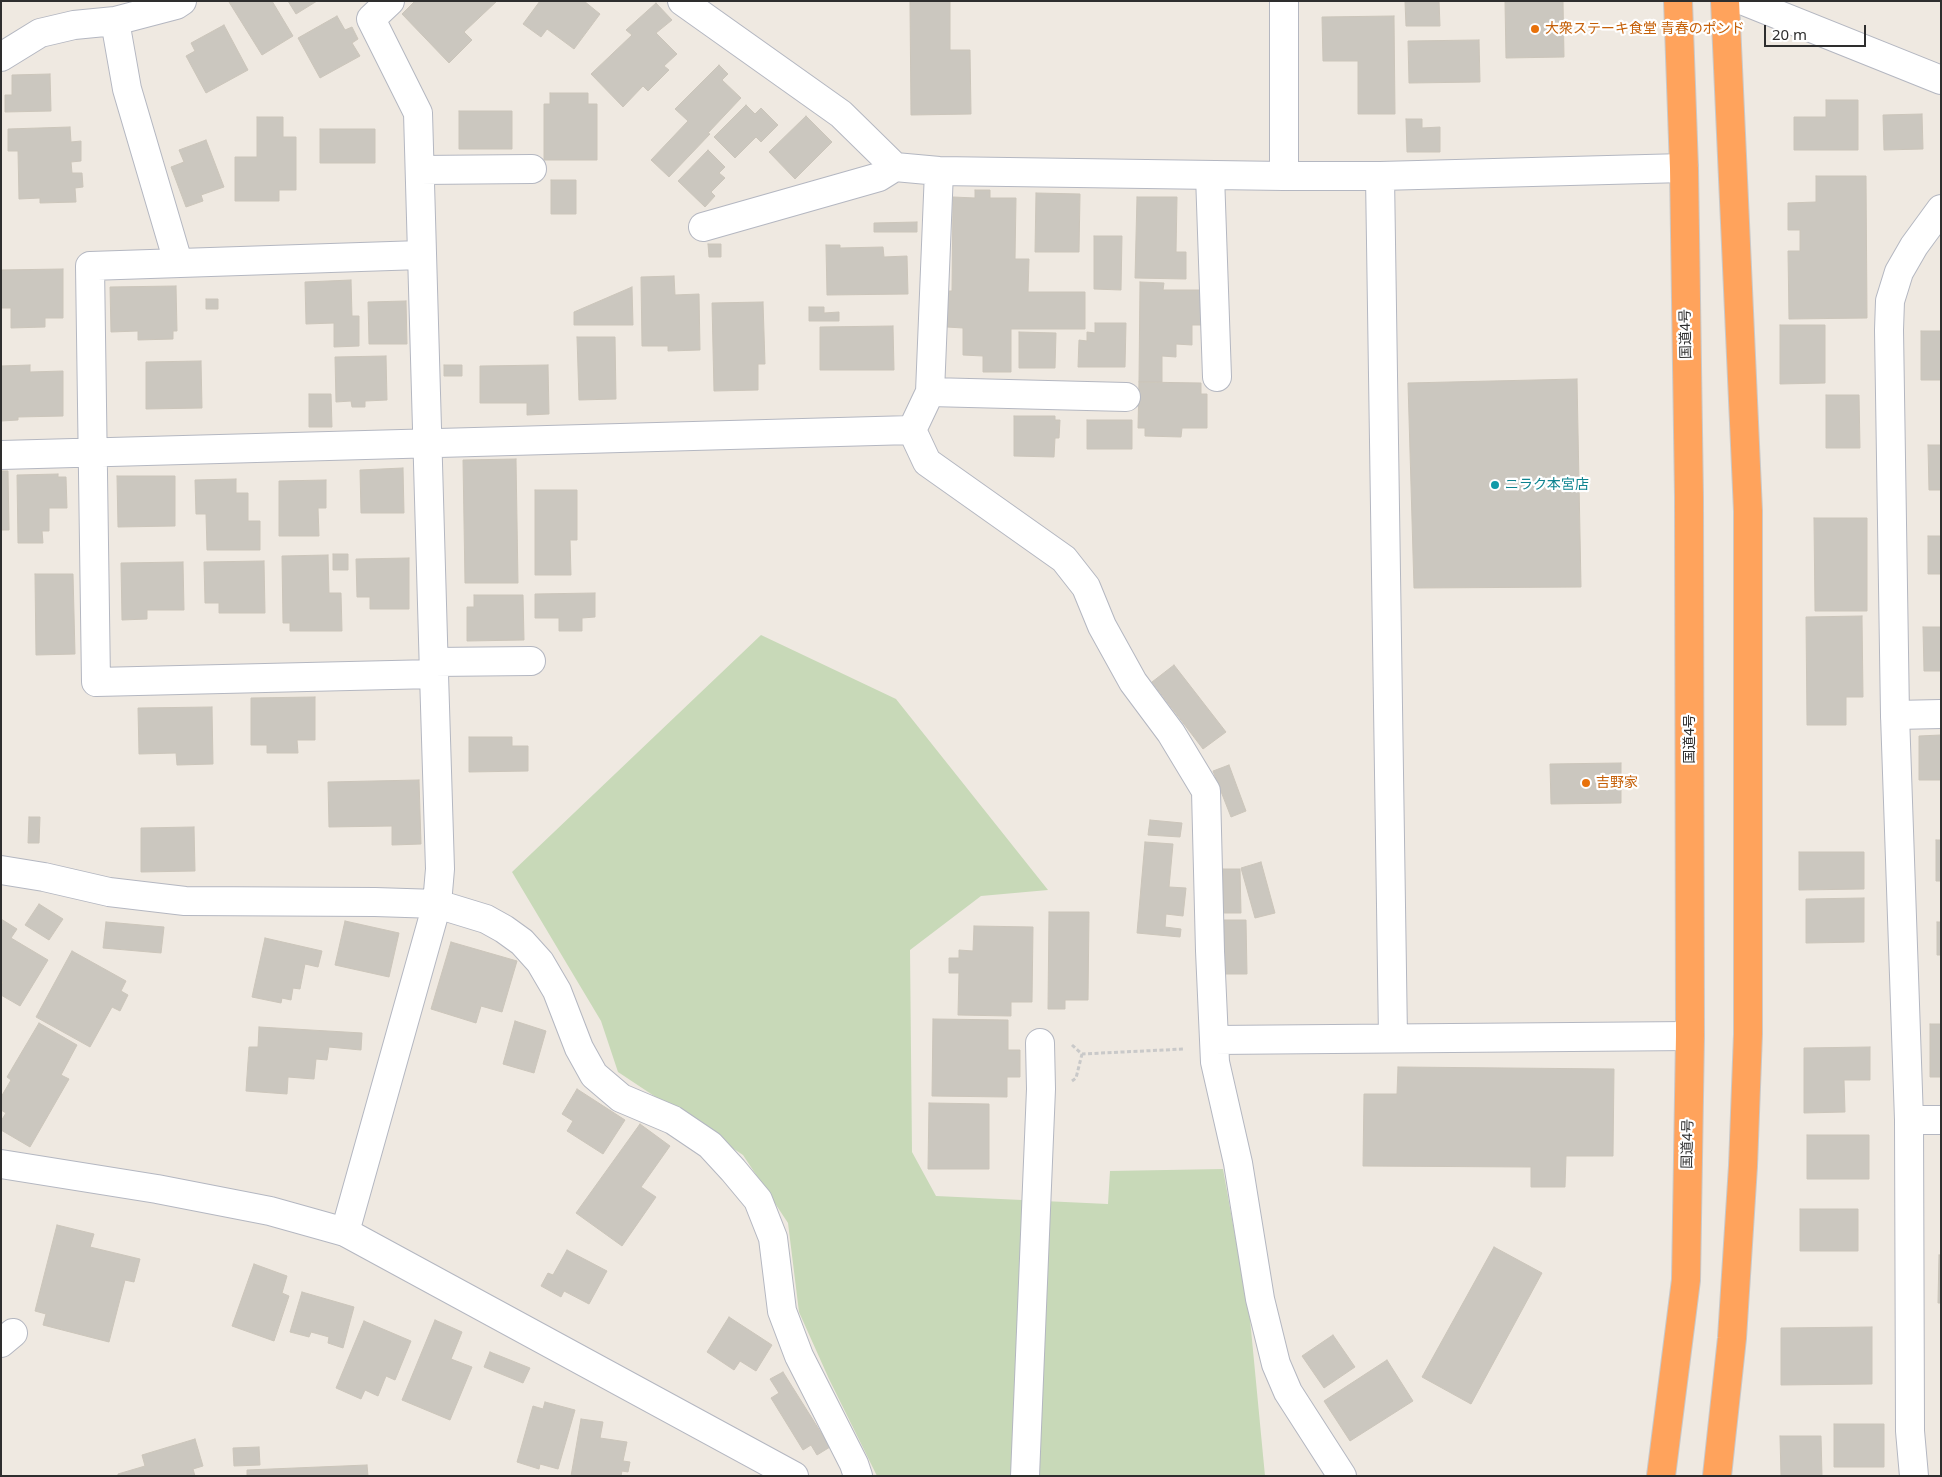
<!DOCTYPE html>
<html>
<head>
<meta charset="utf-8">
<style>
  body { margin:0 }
  #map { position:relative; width:1942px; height:1477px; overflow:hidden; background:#efe9e1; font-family:"Noto Sans",sans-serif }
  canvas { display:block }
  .frame { position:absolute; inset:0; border:2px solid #2e2e2e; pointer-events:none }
  .scale { position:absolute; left:1764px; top:25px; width:102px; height:22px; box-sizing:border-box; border:2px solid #2e2e2e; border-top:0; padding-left:6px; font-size:15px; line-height:18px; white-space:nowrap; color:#2e2e2e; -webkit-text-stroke:4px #fff; paint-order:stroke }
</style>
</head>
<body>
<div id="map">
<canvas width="1942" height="1477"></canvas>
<div class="frame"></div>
<div class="scale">20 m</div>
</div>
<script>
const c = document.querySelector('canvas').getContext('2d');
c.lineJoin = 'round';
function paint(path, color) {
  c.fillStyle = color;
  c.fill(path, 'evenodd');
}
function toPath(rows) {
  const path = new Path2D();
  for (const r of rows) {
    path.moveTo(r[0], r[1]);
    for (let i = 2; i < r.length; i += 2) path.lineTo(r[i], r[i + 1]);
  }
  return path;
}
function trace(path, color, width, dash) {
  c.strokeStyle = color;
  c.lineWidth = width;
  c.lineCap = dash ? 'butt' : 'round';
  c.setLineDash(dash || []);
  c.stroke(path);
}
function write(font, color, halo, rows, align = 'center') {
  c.font = font + ' "Noto Sans","Noto Sans JP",sans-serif';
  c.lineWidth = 4.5;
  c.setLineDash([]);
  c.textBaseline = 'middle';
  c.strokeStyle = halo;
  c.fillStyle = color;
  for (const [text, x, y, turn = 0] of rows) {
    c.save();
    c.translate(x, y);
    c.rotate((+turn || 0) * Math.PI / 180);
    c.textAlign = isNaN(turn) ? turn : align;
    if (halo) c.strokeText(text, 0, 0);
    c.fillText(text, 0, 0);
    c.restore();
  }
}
const cemetery = toPath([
  [761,635,896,699,1048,890,981,896,910,950,912,1152,936,1196,1108,1204,1110,1171,1223,1169,1250,1319,1265,1476,877,1476,829,1379,799,1312,788,1223,743,1155,618,1072,601,1021,512,872]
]);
const building = toPath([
  [231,1,272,1,293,36,262,55,229,2,231,1],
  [288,1,317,1,296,14,288,1],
  [415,1,497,1,464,32,472,40,449,63,402,14,415,1],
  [540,1,584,1,600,14,574,49,547,29,541,37,523,24,540,1],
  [910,1,950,1,950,50,970,50,971,114,911,115,910,1],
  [1405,1,1439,1,1440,26,1406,26,1405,1],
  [1505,1,1563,1,1564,57,1506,58,1505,1],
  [656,3,672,20,656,33,677,54,664,66,669,70,648,91,643,86,623,107,591,74,632,35,626,30,656,3],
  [337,16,345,30,352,27,358,39,352,43,360,56,320,78,298,38,337,16],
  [1394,16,1395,114,1358,114,1358,61,1323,61,1322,17,1394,16],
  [224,25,248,70,206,93,186,56,195,51,191,43,224,25],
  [1479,40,1480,82,1409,83,1408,41,1479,40],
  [719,65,728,74,722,80,741,98,708,133,710,134,669,177,651,160,688,121,675,109,719,65],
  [50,74,51,111,5,112,5,95,12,95,12,75,50,74],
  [550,93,588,93,588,104,597,104,597,160,544,160,544,104,550,104,550,93],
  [1826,100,1858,100,1858,150,1794,150,1794,117,1826,117,1826,100],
  [746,105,755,114,761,108,778,125,761,142,756,137,735,158,714,137,746,105],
  [459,111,512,111,512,149,459,149,459,111],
  [1922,114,1923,149,1884,150,1883,115,1922,114],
  [806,116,832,142,795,179,769,152,806,116],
  [257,117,283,117,283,137,296,137,296,190,279,190,279,201,235,201,235,157,257,157,257,117],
  [1406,119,1422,119,1422,128,1440,127,1440,152,1407,152,1406,119],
  [70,127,71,142,81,141,81,161,71,162,72,173,82,173,83,187,75,188,76,202,40,203,40,198,19,199,18,151,8,151,8,129,70,127],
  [320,129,375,129,375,163,320,163,320,129],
  [206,140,224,187,201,195,203,201,186,207,171,167,184,162,179,150,206,140],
  [708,150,725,167,719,173,725,178,711,192,715,196,705,207,678,181,708,150],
  [1816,176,1866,176,1867,318,1789,319,1788,251,1800,251,1800,230,1788,230,1788,203,1816,202,1816,176],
  [551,180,576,180,576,214,551,214,551,180],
  [975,190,990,190,990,198,1016,198,1015,259,1029,259,1028,292,1085,292,1085,329,1011,329,1011,372,983,372,983,356,963,355,963,328,947,327,948,291,952,291,953,197,975,198,975,190],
  [1036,193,1080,194,1079,252,1035,252,1036,193],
  [1137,197,1177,197,1176,252,1186,252,1186,279,1135,278,1137,197],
  [917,222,917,232,874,232,874,223,917,222],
  [1094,236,1122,236,1121,290,1094,289,1094,236],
  [708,244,721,244,721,257,709,257,708,244],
  [826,245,840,245,840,248,883,247,884,257,907,256,908,294,827,295,826,245],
  [63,269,63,318,45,318,45,327,11,328,11,308,1,308,1,270,63,269],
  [674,276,675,295,699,294,700,350,668,351,668,346,642,346,641,277,674,276],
  [351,280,352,316,359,316,359,346,334,347,334,323,306,324,305,282,351,280],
  [1140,282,1164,283,1163,290,1202,290,1202,325,1192,325,1192,345,1176,344,1176,357,1162,356,1162,382,1139,382,1140,282],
  [176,286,177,331,173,331,173,339,138,340,138,331,111,332,110,287,176,286],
  [632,287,633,325,574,325,574,312,632,287],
  [206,299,218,299,218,309,206,309,206,299],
  [406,301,407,344,369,344,368,302,406,301],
  [763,302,765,364,758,364,758,390,714,391,712,303,763,302],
  [809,307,824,307,824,313,839,312,839,321,809,321,809,307],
  [1095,323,1126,323,1125,367,1078,367,1079,340,1087,341,1087,332,1095,333,1095,323],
  [1780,325,1825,325,1825,383,1780,384,1780,325],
  [893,326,894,370,820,370,820,327,893,326],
  [1921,331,1941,331,1941,380,1921,380,1921,331],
  [1019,332,1056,333,1055,368,1019,368,1019,332],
  [577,337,615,337,616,399,579,400,577,337],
  [386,356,387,400,365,401,365,407,352,407,351,401,336,402,335,357,386,356],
  [201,361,202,408,146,409,146,362,201,361],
  [30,365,30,372,63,371,63,416,18,417,18,420,1,421,1,366,30,365],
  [444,365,462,365,462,376,444,376,444,365],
  [548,365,549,414,527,415,527,403,480,403,480,366,548,365],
  [1577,379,1581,587,1414,588,1408,383,1577,379],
  [1139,382,1201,383,1201,394,1207,394,1207,428,1182,428,1181,437,1145,436,1145,428,1138,428,1139,382],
  [309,394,331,394,332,427,309,427,309,394],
  [1826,395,1859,395,1860,448,1826,448,1826,395],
  [1014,416,1055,416,1055,420,1060,420,1059,438,1055,438,1054,457,1014,456,1014,416],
  [1087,420,1132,420,1132,449,1087,449,1087,420],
  [1928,445,1941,445,1941,490,1929,490,1928,445],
  [516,459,518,583,465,583,463,460,516,459],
  [403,468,404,513,361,513,360,470,403,468],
  [1,471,8,471,9,530,1,530,1,471],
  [58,474,58,477,66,477,67,508,49,508,49,531,42,531,43,543,18,543,17,475,58,474],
  [117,476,175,476,175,526,118,527,117,476],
  [236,479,236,493,248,493,248,521,260,521,260,550,207,550,206,514,196,514,195,480,236,479],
  [326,480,326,508,318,508,319,536,279,536,279,481,326,480],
  [535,490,577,490,577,540,570,540,571,575,535,575,535,490],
  [1814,518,1867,518,1867,611,1815,611,1814,518],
  [1928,536,1941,536,1941,574,1928,574,1928,536],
  [333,554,348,554,348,570,333,570,333,554],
  [328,555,329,593,341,593,342,631,290,631,290,623,283,623,282,556,328,555],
  [409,558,409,609,370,609,370,597,357,597,356,559,409,558],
  [264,561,265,613,219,613,219,603,205,603,204,562,264,561],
  [183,562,184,610,147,610,147,619,122,620,121,563,183,562],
  [35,574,73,574,75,654,36,655,35,574],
  [595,593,595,617,582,618,582,631,559,631,559,618,535,618,535,594,595,593],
  [474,595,523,595,524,640,467,641,467,607,474,607,474,595],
  [1862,616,1863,697,1846,697,1846,725,1807,725,1806,617,1862,616],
  [1923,627,1941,627,1941,671,1924,671,1923,627],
  [1174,665,1226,732,1203,749,1152,682,1174,665],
  [315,697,315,740,297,740,298,753,267,753,267,745,251,745,251,698,315,697],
  [212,707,213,764,177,765,176,753,139,754,138,708,212,707],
  [1941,735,1941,780,1919,780,1919,736,1941,735],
  [469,737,512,737,512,746,528,746,528,771,469,772,469,737],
  [1621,763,1621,803,1551,804,1550,764,1621,763],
  [1229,765,1246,811,1231,817,1213,771,1229,765],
  [419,780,421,844,392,845,392,826,329,827,328,782,419,780],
  [29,817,40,817,39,843,28,843,29,817],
  [1150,820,1182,823,1180,837,1148,835,1150,820],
  [194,827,195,871,141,872,141,828,194,827],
  [1936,840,1941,840,1941,881,1936,881,1936,840],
  [1145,842,1173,844,1169,887,1186,888,1183,916,1166,914,1165,927,1181,929,1180,937,1137,933,1145,842],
  [1799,852,1864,852,1864,889,1799,890,1799,852],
  [1261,862,1275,913,1255,918,1241,868,1261,862],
  [1223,869,1240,869,1241,913,1223,913,1223,869],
  [1864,898,1864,942,1806,943,1806,899,1864,898],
  [39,904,63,919,49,940,25,925,39,904],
  [1049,912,1089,912,1088,1000,1065,1000,1065,1009,1048,1009,1049,912],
  [1,919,17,929,11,938,48,960,20,1006,1,995,1,986,3,982,1,981,1,919],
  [1223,920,1246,920,1247,974,1224,974,1223,920],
  [345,921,399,933,389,977,335,965,345,921],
  [106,922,164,927,161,953,103,948,106,922],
  [1937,922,1941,922,1941,955,1937,955,1937,922],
  [974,926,1033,927,1032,1002,1011,1002,1011,1016,958,1015,959,973,949,973,949,958,959,958,959,950,973,951,974,926],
  [265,938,322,951,318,967,305,964,300,989,293,988,291,1000,282,998,281,1003,252,997,265,938],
  [451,942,517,961,502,1012,481,1006,476,1023,431,1009,451,942],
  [72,951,126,981,121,991,128,995,120,1011,112,1007,90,1047,36,1017,72,951],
  [933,1019,1008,1020,1008,1050,1020,1050,1020,1077,1007,1077,1007,1097,932,1096,933,1019],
  [515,1021,546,1031,534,1073,503,1064,515,1021],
  [39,1023,77,1045,61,1075,69,1079,30,1147,1,1130,1,1121,6,1113,1,1110,1,1097,11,1080,7,1077,39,1023],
  [1930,1024,1941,1024,1941,1077,1930,1077,1930,1024],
  [259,1027,362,1033,361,1050,329,1047,327,1060,316,1059,314,1079,288,1077,287,1094,246,1091,249,1047,258,1047,259,1027],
  [1870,1047,1870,1080,1844,1080,1845,1112,1804,1113,1804,1048,1870,1047],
  [1398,1067,1614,1069,1613,1156,1566,1156,1565,1187,1531,1187,1531,1167,1363,1166,1364,1094,1397,1094,1398,1067],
  [577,1089,625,1120,603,1154,567,1131,573,1121,562,1114,577,1089],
  [929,1103,989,1104,989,1169,928,1169,929,1103],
  [640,1124,670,1146,641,1187,656,1197,622,1246,576,1213,640,1124],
  [1807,1135,1869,1135,1869,1179,1807,1179,1807,1135],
  [1800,1209,1858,1209,1858,1251,1800,1251,1800,1209],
  [57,1225,94,1234,90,1247,140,1259,134,1282,125,1280,109,1342,43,1325,46,1314,35,1311,57,1225],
  [1494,1247,1542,1273,1471,1404,1422,1377,1494,1247],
  [567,1250,607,1271,589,1304,564,1291,561,1297,541,1286,548,1273,553,1275,567,1250],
  [1939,1255,1941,1255,1941,1303,1938,1303,1939,1255],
  [254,1264,287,1276,282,1293,289,1296,274,1341,232,1326,254,1264],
  [302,1292,354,1307,343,1348,328,1343,329,1337,311,1332,309,1337,290,1332,302,1292],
  [729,1317,772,1345,756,1371,740,1361,734,1370,707,1352,729,1317],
  [435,1320,462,1332,451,1359,472,1367,450,1420,402,1400,435,1320],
  [364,1321,411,1341,395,1380,386,1376,378,1396,365,1390,361,1399,336,1388,364,1321],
  [1872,1327,1872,1384,1781,1385,1781,1328,1872,1327],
  [1333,1335,1355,1367,1324,1388,1302,1356,1333,1335],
  [490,1352,530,1368,523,1383,484,1367,490,1352],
  [1387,1360,1413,1401,1350,1441,1324,1401,1387,1360],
  [783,1372,830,1447,817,1455,811,1445,803,1450,771,1398,779,1393,770,1379,783,1372],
  [545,1402,575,1410,558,1469,540,1464,539,1469,517,1462,533,1406,543,1409,545,1402],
  [581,1419,603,1422,600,1438,627,1442,623,1461,630,1462,628,1472,622,1471,621,1476,571,1476,581,1419],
  [1834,1424,1884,1424,1884,1467,1834,1467,1834,1424],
  [1780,1436,1821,1436,1822,1476,1781,1476,1780,1436],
  [195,1439,203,1466,193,1469,195,1476,118,1476,118,1474,145,1466,142,1455,195,1439],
  [259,1447,260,1465,234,1466,233,1448,259,1447],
  [367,1465,368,1476,247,1476,247,1470,367,1465]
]);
const path = toPath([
  [1072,1045,1082,1054,1184,1049],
  [1072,1081,1076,1078,1082,1054]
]);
const street = toPath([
  [390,1,371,19,418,113,434,674],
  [682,1,841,114,895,167,939,171,1284,176,1380,176,1684,168],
  [1,57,40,33,74,25,115,21],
  [420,170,532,169],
  [939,171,930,392,912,430,927,462,1064,559,1086,587,1102,626,1133,682,1171,733,1206,791,1210,951,1215,1062,1238,1163,1260,1299,1276,1364,1288,1392,1342,1476],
  [1210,175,1217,377],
  [1380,176,1393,1038],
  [703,227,879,177,895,167],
  [178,262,127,89,115,21,176,5,182,1],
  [930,392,1126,397],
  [1,455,912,430],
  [434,662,531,661],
  [1895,715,1941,714],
  [1,870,44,877,109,892,185,901,375,902,437,904,486,919,504,929,522,942,540,962,557,991,579,1048,594,1075,621,1098,673,1120,710,1145,733,1170,758,1200,773,1238,782,1311,799,1356,854,1464,858,1476],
  [1214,1040,1690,1036],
  [1909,1120,1941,1120],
  [345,1232,437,904,440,869,434,674,96,682,90,266,421,255],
  [1,1343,13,1333],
  [1025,1476,1041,1089,1040,1043]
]);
const secondary = toPath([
  [1284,1,1284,176],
  [1744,1,1941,80],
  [1,1164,157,1189,270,1211,345,1232,794,1476],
  [1914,1476,1910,1431,1909,1120,1895,715,1889,330,1890,301,1899,272,1914,246,1941,209]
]);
const highway = toPath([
  [1661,1476,1686,1280,1690,1036,1689,497,1684,168,1678,1],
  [1717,1476,1732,1338,1743,1166,1748,1034,1748,511,1725,1]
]);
const markers = [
  [1535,29,5,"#e8710a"],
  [1495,485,5,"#0f9aa8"],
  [1586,783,5,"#e8710a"]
];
const foodNames = [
  ["大衆ステーキ食堂 青春のポンド",1545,29],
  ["吉野家",1596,783]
];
const streetNames = [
  ["国道4号",1686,334,-91],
  ["国道4号",1690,739,-90],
  ["国道4号",1688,1144,-89]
];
const cultureNames = [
  ["ニラク本宮店",1505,485]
];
paint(cemetery, '#c8d9b8');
paint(building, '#cbc7bf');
trace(building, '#cbc5ba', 1);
trace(street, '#b4b7c1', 30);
trace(secondary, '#b4b7c1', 30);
trace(highway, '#c9c9c9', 30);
trace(path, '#c9c9c9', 3, [4, 2.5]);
trace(street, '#fff', 28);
trace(secondary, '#fff', 28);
trace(highway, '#ffa35c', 28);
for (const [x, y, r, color] of markers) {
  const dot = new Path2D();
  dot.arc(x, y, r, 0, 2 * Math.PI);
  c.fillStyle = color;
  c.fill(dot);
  trace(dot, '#fff', 2);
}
write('14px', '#c56008', '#fff', foodNames, 'left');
write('14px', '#2e2e2e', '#fff', streetNames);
write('14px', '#0d838f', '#fff', cultureNames, 'left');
</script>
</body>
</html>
